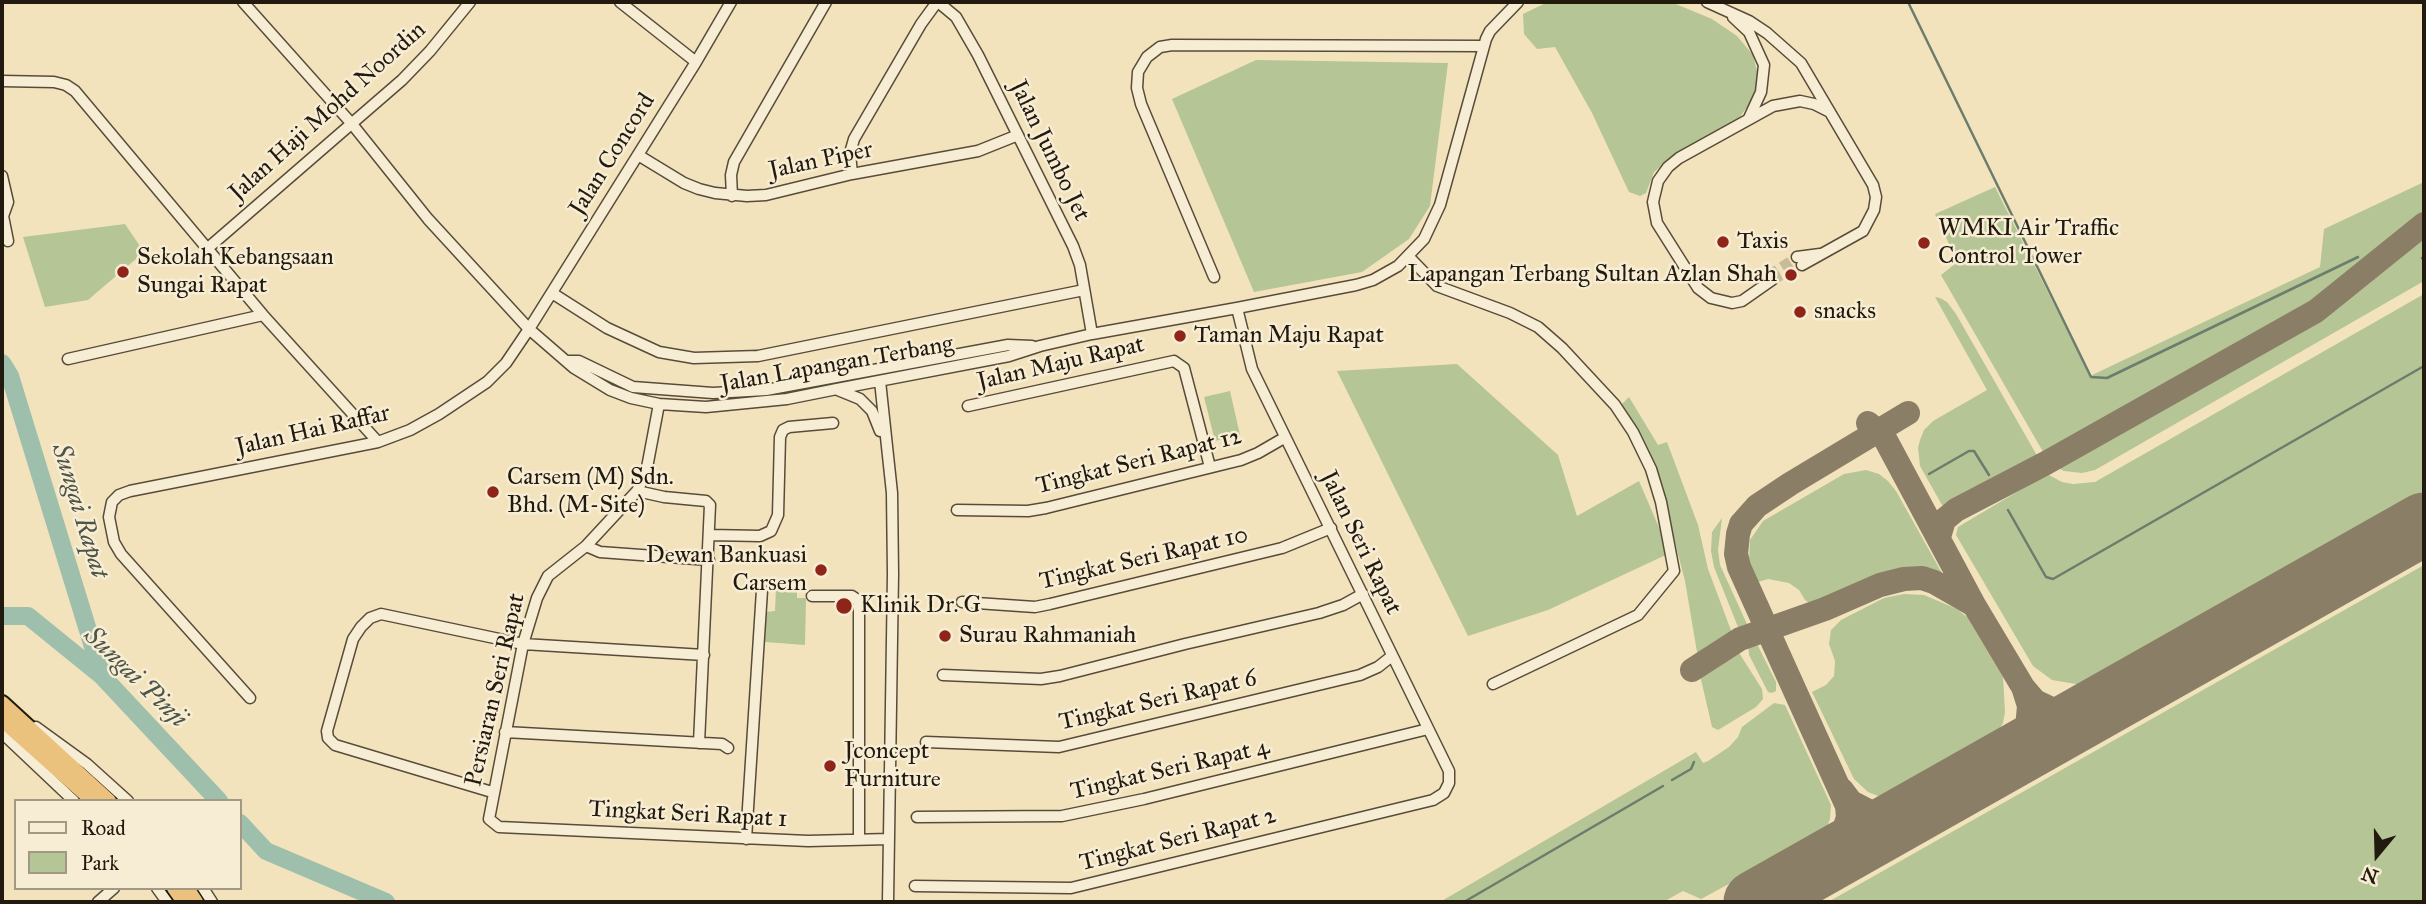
<!DOCTYPE html>
<html>
<head>
<meta charset="utf-8">
<style>
  body { margin:0 }
  #map { position:relative; width:2426px; height:904px; overflow:hidden; background:#f3e3bd; font-family:"IM FELL Great Primer",serif }
  canvas { display:block }
  .frame { position:absolute; inset:0; border:4px solid #231a0f; pointer-events:none }
  .legend { position:absolute; left:14px; top:799px; width:228px; height:91px; box-sizing:border-box; background:#f7edd4; border:2px solid #a29985; margin:0; padding:9px 12px; list-style:none; font-size:21px; color:#231a0f }
  .legend li { display:flex; align-items:center; gap:14px; height:35px }
  .legend b { width:35px; border:2px solid #a29985 }
  .north { position:absolute; left:2342px; top:820px; width:70px; height:70px; -webkit-text-stroke:5px #f7edd4; paint-order:stroke; rotate:199deg; font-size:19px; font-weight:700; line-height:28px; text-align:center; color:#231a0f }
  .north::after { content:''; display:block; margin:auto; width:24px; height:32px; background:#231a0f; clip-path:polygon(50% 0,100% 100%,50% 72%,0 100%) }
</style>
</head>
<body>
<div id="map">
<canvas width="2426" height="904"></canvas>
<div class="frame"></div>
<ul class="legend">
<li><b style="height:9px;background:#f7edd4"></b>Road</li>
<li><b style="height:19px;background:#b5c595"></b>Park</li>
</ul>
<div class="north">N</div>
</div>
<script>
const c = document.querySelector('canvas').getContext('2d');
c.lineJoin = 'round';
function paint(path, color) {
  c.fillStyle = color;
  c.fill(path, 'evenodd');
}
function toPath(rows) {
  const path = new Path2D();
  for (const r of rows) {
    path.moveTo(r[0], r[1]);
    for (let i = 2; i < r.length; i += 2) path.lineTo(r[i], r[i + 1]);
  }
  return path;
}
function trace(path, color, width, dash) {
  c.strokeStyle = color;
  c.lineWidth = width;
  c.lineCap = dash ? 'butt' : 'round';
  c.setLineDash(dash || []);
  c.stroke(path);
}
function write(font, color, halo, rows, align = 'center') {
  c.font = font + ' "IM FELL Great Primer",serif';
  c.lineWidth = 5;
  c.setLineDash([]);
  c.textBaseline = 'middle';
  c.strokeStyle = halo;
  c.fillStyle = color;
  for (const [text, x, y, turn = 0] of rows) {
    c.save();
    c.translate(x, y);
    c.rotate((+turn || 0) * Math.PI / 180);
    c.textAlign = isNaN(turn) ? turn : align;
    if (halo) c.strokeText(text, 0, 0);
    c.fillText(text, 0, 0);
    c.restore();
  }
}
const green = toPath([
  [1548,2,1671,2,1712,19,1737,36,1753,55,1758,75,1753,99,1739,118,1675,155,1654,172,1646,193,1640,196,1629,192,1592,113,1555,47,1537,49,1524,34,1523,14],
  [1256,60,1448,63,1430,206,1409,239,1362,272,1254,292,1172,99],
  [2424,182,2424,218,2332,294,2046,457,1941,275,1955,264,1956,259,1935,214,1995,187,2090,376,2320,267,2324,229],
  [125,224,144,252,88,300,45,307,23,237],
  [2424,234,2424,281,2095,470,2082,473,2064,471,2056,467,2316,320,2336,307],
  [2424,294,2424,491,2082,685,2052,680,2033,666,1956,535,1958,527,2047,474,2062,482,2073,484,2095,482],
  [1935,297,1940,298,1947,302,1956,314,2039,459,1955,506,1947,507,1942,505,1920,466,1918,448,1920,440,1924,430,1933,421,1987,390],
  [1457,364,1558,455,1577,516,1639,481,1670,553,1548,610,1468,636,1337,371],
  [1230,391,1240,435,1215,441,1204,397],
  [1629,397,1658,445,1667,442,1698,525,1708,569,1732,633,1730,638,1698,658,1685,581,1664,500,1621,405],
  [1866,470,1879,474,1888,481,1896,491,1943,575,1930,571,1889,571,1821,607,1812,605,1805,600,1799,590,1789,583,1768,579,1758,582,1749,563,1750,540,1763,521,1844,474],
  [1722,518,1718,550,1720,565,1747,624,1741,627,1738,627,1714,567,1711,551,1712,532],
  [2424,565,2424,902,1828,902],
  [776,588,797,589,797,598,806,598,805,645,765,642,766,612,775,611],
  [1904,594,1924,595,1957,609,1967,617,2003,677,2005,712,2003,723,1997,733,1883,798,1868,792,1854,779,1812,692,1826,685,1834,676,1835,661,1829,644,1831,630,1841,620,1884,598],
  [1754,638,1776,682,1776,691,1772,693,1768,692,1749,655,1748,642],
  [1736,648,1762,689,1763,699,1756,707,1718,730,1712,727,1700,675],
  [1774,703,1785,705,1831,805,1830,819,1825,832,1701,899,1683,891,1663,902,1440,902,1696,752,1703,763,1708,761,1729,747,1738,737,1742,727]
]);
const stream = toPath([
  [1908,2,2091,377,2107,378,2358,257],
  [2422,258,2424,260],
  [1929,474,1969,451,1974,451,1989,475],
  [2008,510,2046,577,2053,579,2424,366],
  [1672,780,1691,769,1694,762],
  [1464,902,1663,786]
]);
const river = toPath([
  [2,363,10,376,102,676],
  [2,616,28,616,102,676,219,801],
  [240,823,266,851,386,902]
]);
const taxiway = toPath([
  [1868,423,1883,435,1974,605,2023,687,2029,706,2027,728,2022,740,2006,759],
  [1939,537,1944,520,1956,510,2046,463,2316,311,2424,224],
  [1692,670,1740,639,1825,609,1880,585,1904,579,1922,578,1934,582,1974,605],
  [2023,687,2035,701,2058,712,2071,712,2111,701],
  [1842,790,1851,802,1872,813,1897,816,1922,807],
  [1822,864,1840,843,1848,817,1847,806,1739,567,1736,554,1738,534,1741,524,1757,506,1790,484,1908,413]
]);
const runway = toPath([
  [1755,902,2424,524]
]);
const minorTunnel = toPath([
  [1769,275,1797,257],
  [1772,280,1802,265]
]);
const minor = toPath([
  [243,2,352,124,428,219,529,329,574,368,610,390,631,398,659,404,706,407,787,399,837,389,1009,356,1040,346,1092,334,1237,308,1356,285,1373,280,1398,266,1424,239,1440,205,1486,39,1490,31,1518,2],
  [620,2,696,62],
  [938,2,956,17,978,55,1073,246,1080,265,1092,334],
  [1707,2,1749,21,1767,33,1801,63,1873,185,1876,197,1874,210,1863,231,1802,265],
  [1733,17,1749,32,1764,65,1761,92,1749,118],
  [2,81,54,82,66,85,75,91,263,315,378,442],
  [638,155,684,183,699,189,715,193,747,196,766,195,852,174,978,151,1018,135],
  [852,174,850,153,854,139,921,24,937,2],
  [2,176,8,202,3,216,8,241],
  [732,196,731,175,734,162,826,2],
  [208,248,402,80,430,51,470,2],
  [1409,257,1437,286,1510,313,1538,327,1562,348,1615,405,1633,432,1651,469,1661,502,1674,571,1638,615,1493,684],
  [1797,257,1820,254],
  [1214,277,1141,104,1137,88,1138,72,1147,57,1160,47,1172,45,1484,46],
  [1772,280,1742,301,1732,303,1711,298,1698,288,1657,223,1653,202,1658,181,1668,167,1679,158,1773,106,1800,101,1814,104,1828,111],
  [552,293,607,328,659,352,694,358,758,356,1084,290],
  [68,359,263,315],
  [567,361,579,361,633,387,713,393,766,390,1008,345,1032,346],
  [880,381,892,493,893,574,888,902],
  [838,390,860,399,872,411,880,431],
  [659,404,646,473,637,491,586,546,548,576,537,598,523,644,489,819,499,827,808,841,889,839],
  [968,406,1174,361,1184,368,1210,467],
  [637,491,664,497,706,501,710,505,699,743],
  [957,510,1028,511,1046,508,1241,460,1258,453,1284,438],
  [710,535,760,536,771,531,778,515,780,437,783,430,789,427,833,423],
  [586,546,600,552,709,560],
  [812,596,852,596,859,601,859,839],
  [962,602,1035,607,1050,604,1282,548,1331,528],
  [943,675,1041,679,1060,676,1185,644,1319,613,1343,605,1363,594],
  [250,698,121,554,114,542,109,517,112,502,119,495,130,491,378,442,410,430,439,414,487,382,506,363,529,329,696,62,731,2],
  [36,727,87,764,128,801],
  [505,732,722,744,728,748],
  [2,733,74,801],
  [926,742,1059,747,1360,675,1378,667,1392,656],
  [492,792,335,745,328,738,327,731,353,639,361,627,370,618,381,614,523,644,704,655],
  [917,817,1062,816,1144,799,1428,729],
  [746,839,762,590],
  [915,886,1071,888,1433,800,1444,793,1449,783,1449,771,1252,369,1237,308],
  [157,888,167,902],
  [203,888,212,902],
  [98,902,114,888]
]);
const highway = toPath([
  [2,703,109,801],
  [2,720,93,801],
  [174,888,184,902],
  [187,888,196,902]
]);
const markers = [
  [1723,242,7,"#8f2418"],
  [1924,243,7,"#8f2418"],
  [123,272,7,"#8f2418"],
  [1791,275,7,"#8f2418"],
  [1800,312,7,"#8f2418"],
  [1180,336,7,"#8f2418"],
  [493,492,7,"#8f2418"],
  [821,570,7,"#8f2418"],
  [844,606,9,"#8f2418"],
  [945,636,7,"#8f2418"],
  [830,766,7,"#8f2418"]
];
const streetNames = [
  ["Jalan Haji Mohd Noordin",328,112,-42],
  ["Jalan Jumbo Jet",1049,151,64],
  ["Jalan Concord",613,155,-58],
  ["Jalan Piper",821,161,-12],
  ["Jalan Maju Rapat",1061,364,-13],
  ["Jalan Lapangan Terbang",837,365,-10],
  ["Jalan Hai Raffar",313,431,-13],
  ["Tingkat Seri Rapat 12",1139,462,-14],
  ["Jalan Seri Rapat",1360,543,64],
  ["Tingkat Seri Rapat 10",1144,559,-13],
  ["Persiaran Seri Rapat",496,690,-77],
  ["Tingkat Seri Rapat 6",1158,701,-13],
  ["Tingkat Seri Rapat 4",1170,770,-13],
  ["Tingkat Seri Rapat 1",688,815,3],
  ["Tingkat Seri Rapat 2",1178,840,-14]
];
const poiNames = [
  ["WMKI Air Traffic",1938,229],
  ["Control Tower",1938,257],
  ["Taxis",1737,242],
  ["Sekolah Kebangsaan",137,258],
  ["Sungai Rapat",137,286],
  ["Lapangan Terbang Sultan Azlan Shah",1777,275,"right"],
  ["snacks",1814,312],
  ["Taman Maju Rapat",1194,336],
  ["Carsem (M) Sdn.",507,478],
  ["Bhd. (M-Site)",507,506],
  ["Dewan Bankuasi",807,556,"right"],
  ["Carsem",807,584,"right"],
  ["Klinik Dr. G",860,606],
  ["Surau Rahmaniah",959,636],
  ["Jconcept",844,752],
  ["Furniture",844,780]
];
const waterNames = [
  ["Sungai Rapat",79,511,73],
  ["Sungai Pinji",135,678,44]
];
paint(green, '#b5c595');
trace(stream, '#6c7d6d', 2.5);
trace(river, '#9dbfac', 18);
trace(taxiway, '#8b7e66', 24);
trace(runway, '#8b7e66', 63);
trace(minorTunnel, '#c9bb9a', 10, [10, 5]);
trace(minor, '#574c3a', 13);
trace(highway, '#231a0f', 18);
trace(minor, '#f7edd4', 10);
trace(highway, '#eac27e', 14);
for (const [x, y, r, color] of markers) {
  const dot = new Path2D();
  dot.arc(x, y, r, 0, 2 * Math.PI);
  c.fillStyle = color;
  c.fill(dot);
  trace(dot, '#f7edd4', 2.5);
}
write('24px', '#231a0f', '#f7edd4', streetNames);
write('24px', '#231a0f', '#f7edd4', poiNames, 'left');
write('italic 26px', '#4e5446', '#f7edd4', waterNames);
</script>
</body>
</html>
